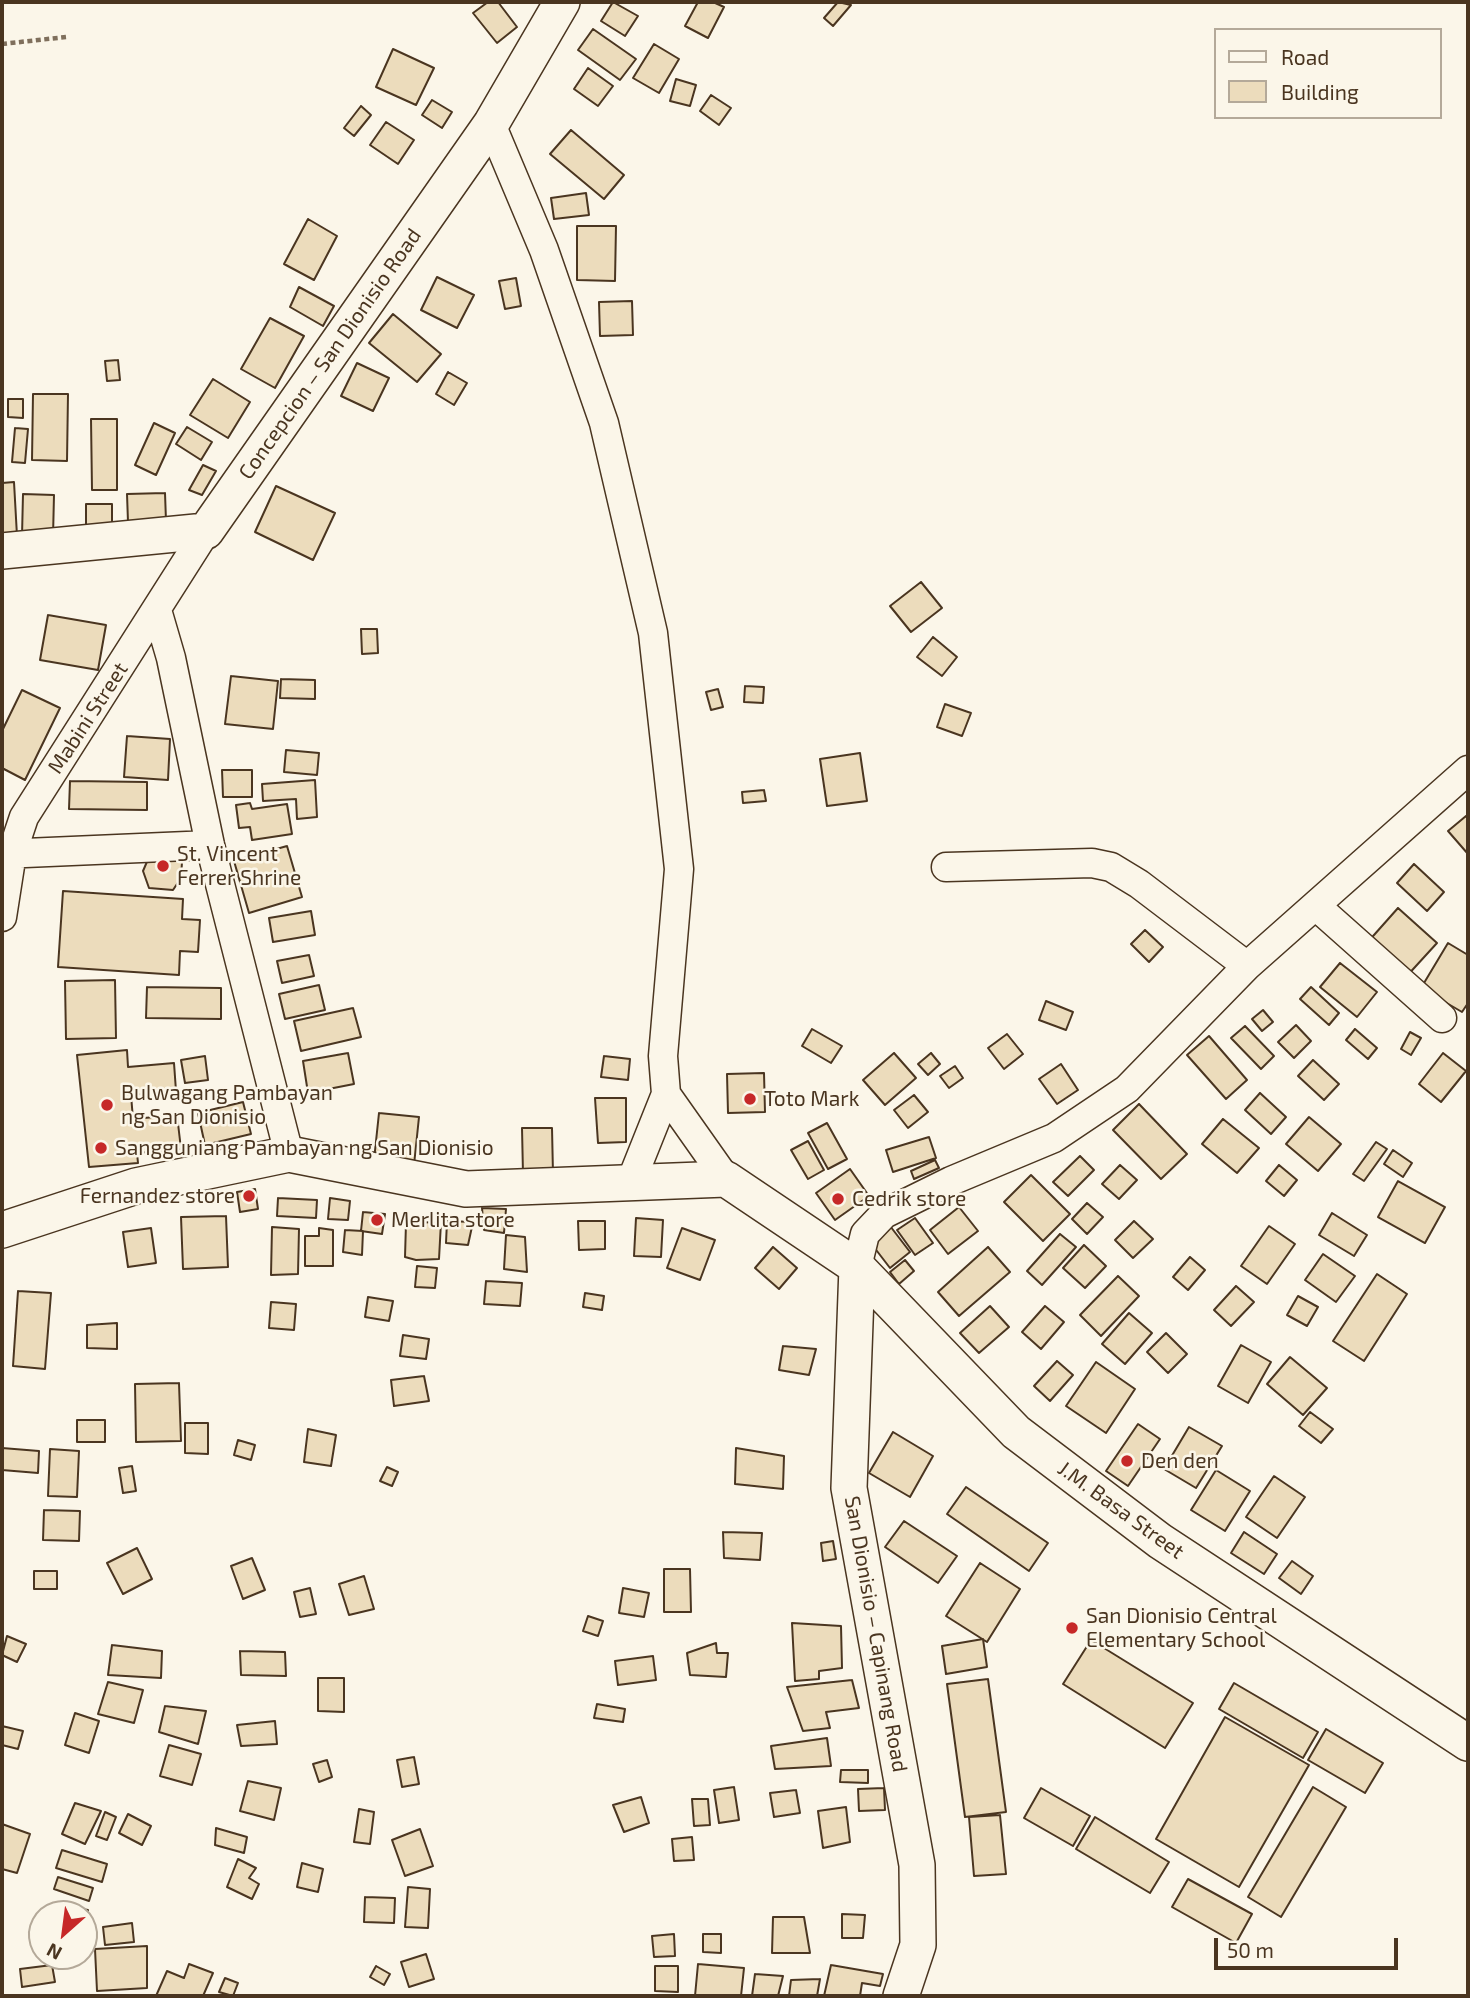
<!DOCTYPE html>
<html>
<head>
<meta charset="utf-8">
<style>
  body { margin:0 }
  #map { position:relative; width:1470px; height:1998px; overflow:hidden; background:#fbf6e9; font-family:"Exo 2",sans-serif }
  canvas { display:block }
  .frame { position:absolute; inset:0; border:4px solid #4a3520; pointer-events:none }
  .legend { position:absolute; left:1214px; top:28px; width:228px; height:91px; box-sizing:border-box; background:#fbf6e9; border:2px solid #b4a999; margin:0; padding:9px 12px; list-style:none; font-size:21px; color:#4a3520 }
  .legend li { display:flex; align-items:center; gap:14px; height:35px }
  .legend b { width:35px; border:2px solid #b4a999 }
  .north { position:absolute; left:28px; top:1900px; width:70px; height:70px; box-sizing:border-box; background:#fbf6e9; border:2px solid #b4a999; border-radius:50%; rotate:208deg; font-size:19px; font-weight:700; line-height:28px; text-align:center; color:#4a3520 }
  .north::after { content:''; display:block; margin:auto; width:24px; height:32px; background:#c62828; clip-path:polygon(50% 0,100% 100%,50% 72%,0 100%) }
  .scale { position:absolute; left:1214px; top:1938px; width:184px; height:32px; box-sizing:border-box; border:4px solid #4a3520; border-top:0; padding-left:9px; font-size:21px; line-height:24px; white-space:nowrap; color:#4a3520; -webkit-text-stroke:5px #fbf6e9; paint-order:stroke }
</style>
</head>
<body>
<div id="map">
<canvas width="1470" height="1998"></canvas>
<div class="frame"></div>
<ul class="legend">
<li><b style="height:9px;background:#fbf6e9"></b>Road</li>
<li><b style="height:19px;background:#ecdcbc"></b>Building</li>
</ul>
<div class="north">N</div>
<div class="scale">50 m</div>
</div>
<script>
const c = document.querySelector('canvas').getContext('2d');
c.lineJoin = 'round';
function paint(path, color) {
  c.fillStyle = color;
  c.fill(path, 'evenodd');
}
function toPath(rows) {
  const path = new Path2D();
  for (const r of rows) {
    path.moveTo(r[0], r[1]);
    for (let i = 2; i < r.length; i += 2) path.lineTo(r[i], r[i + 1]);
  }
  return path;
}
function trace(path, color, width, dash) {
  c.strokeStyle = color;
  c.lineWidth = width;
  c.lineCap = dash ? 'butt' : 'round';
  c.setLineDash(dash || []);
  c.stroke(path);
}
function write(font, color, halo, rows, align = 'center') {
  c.font = font + ' "Exo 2",sans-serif';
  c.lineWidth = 5;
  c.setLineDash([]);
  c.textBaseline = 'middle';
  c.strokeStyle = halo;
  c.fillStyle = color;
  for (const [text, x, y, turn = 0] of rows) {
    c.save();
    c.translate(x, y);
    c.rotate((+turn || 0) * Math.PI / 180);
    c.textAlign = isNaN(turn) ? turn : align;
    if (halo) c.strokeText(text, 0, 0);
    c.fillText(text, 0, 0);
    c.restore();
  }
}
const building = toPath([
  [488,2,498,2,517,27,497,43,473,13,488,2],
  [613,2,638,16,625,36,601,21,613,2],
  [698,2,713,2,724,7,708,38,685,26,698,2],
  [838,2,851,5,833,26,824,18,838,2],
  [593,29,636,59,620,80,578,50,593,29],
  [654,44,679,59,659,93,633,78,654,44],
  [393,49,434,68,416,105,376,87,393,49],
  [588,68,613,86,598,106,574,89,588,68],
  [676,79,696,85,690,106,670,101,676,79],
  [711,95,731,108,719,125,700,111,711,95],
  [432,100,452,112,442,128,422,115,432,100],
  [361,106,371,115,354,136,344,128,361,106],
  [386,122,414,140,398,164,370,145,386,122],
  [571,130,624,175,604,199,550,154,571,130],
  [586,193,589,215,554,219,551,198,586,193],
  [308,219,337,236,314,280,284,264,308,219],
  [577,226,616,226,615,281,577,280,577,226],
  [437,277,474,295,457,328,421,310,437,277],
  [516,278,521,306,505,309,499,281,516,278],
  [299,287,334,306,323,326,290,307,299,287],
  [632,301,633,335,600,336,599,302,632,301],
  [393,314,441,354,417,382,369,343,393,314],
  [270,318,304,336,275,388,241,369,270,318],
  [118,360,120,380,107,381,105,361,118,360],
  [357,363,389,378,373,411,341,396,357,363],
  [448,372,467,383,454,405,436,394,448,372],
  [213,379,250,402,228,438,190,415,213,379],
  [33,394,68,394,67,461,32,460,33,394],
  [8,399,23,399,23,418,8,417,8,399],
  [91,419,117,419,117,490,92,490,91,419],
  [154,423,175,433,156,475,135,465,154,423],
  [187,427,212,442,201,460,176,444,187,427],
  [15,428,28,429,25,463,12,462,15,428],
  [203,465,216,471,202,495,189,490,203,465],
  [14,482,17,536,2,537,2,483,14,482],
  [276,486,335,513,313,560,255,532,276,486],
  [165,493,166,521,128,522,127,494,165,493],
  [23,494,54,495,53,537,22,536,23,494],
  [86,504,112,504,112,529,86,529,86,504],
  [921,582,942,608,911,632,890,606,921,582],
  [48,615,106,625,98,670,40,660,48,615],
  [361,629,377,629,378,653,362,654,361,629],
  [933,637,957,657,942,676,917,657,933,637],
  [231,676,278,681,273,729,225,724,231,676],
  [281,679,315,680,315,699,280,698,281,679],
  [745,686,764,687,763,703,744,702,745,686],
  [718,689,723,707,711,710,706,692,718,689],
  [22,690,60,708,25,780,2,768,2,731,22,690],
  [945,704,971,713,962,736,937,727,945,704],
  [127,736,170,739,168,780,124,777,127,736],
  [286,750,319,753,317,775,284,772,286,750],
  [860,753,867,801,827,806,820,759,860,753],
  [222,770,252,770,252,797,223,797,222,770],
  [315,780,317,817,297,819,296,799,263,801,262,784,315,780],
  [70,781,147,782,147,810,69,809,70,781],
  [764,790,766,801,743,803,742,792,764,790],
  [250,803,252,809,287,804,292,834,252,840,250,827,239,828,236,805,250,803],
  [1466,816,1468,819,1468,854,1448,831,1466,816],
  [287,846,302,897,249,913,234,861,287,846],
  [173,849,182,862,181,878,173,890,149,888,143,871,152,850,173,849],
  [1414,864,1444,892,1427,911,1397,883,1414,864],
  [63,891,183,899,182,919,200,920,198,952,180,951,179,975,58,967,63,891],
  [1398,908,1437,943,1405,978,1366,944,1398,908],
  [311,911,315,935,273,942,269,918,311,911],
  [1145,930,1163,947,1149,962,1131,944,1145,930],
  [1448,943,1468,955,1468,1003,1462,1012,1421,988,1448,943],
  [309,955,314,976,282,983,277,961,309,955],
  [1340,963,1377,992,1357,1017,1320,987,1340,963],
  [115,980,116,1038,66,1039,65,981,115,980],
  [319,985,325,1010,285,1019,279,994,319,985],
  [147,987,221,988,221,1019,146,1018,147,987],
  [1311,987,1339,1013,1329,1025,1300,999,1311,987],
  [1046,1001,1073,1012,1066,1030,1039,1020,1046,1001],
  [353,1008,361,1037,301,1051,294,1021,353,1008],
  [1263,1010,1273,1022,1262,1031,1252,1019,1263,1010],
  [1296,1025,1311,1041,1294,1058,1278,1042,1296,1025],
  [1245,1026,1274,1056,1261,1069,1231,1038,1245,1026],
  [812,1029,842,1046,831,1063,802,1046,812,1029],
  [1355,1029,1377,1048,1368,1059,1346,1040,1355,1029],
  [1410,1032,1421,1038,1411,1055,1401,1049,1410,1032],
  [1007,1034,1023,1054,1004,1069,988,1048,1007,1034],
  [1209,1036,1247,1080,1226,1099,1187,1055,1209,1036],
  [127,1050,128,1067,174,1063,176,1091,131,1095,133,1119,177,1115,181,1149,137,1153,138,1163,89,1167,77,1055,127,1050],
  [348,1053,354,1084,308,1093,303,1061,348,1053],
  [894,1053,916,1078,885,1105,863,1080,894,1053],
  [931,1053,940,1064,928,1075,918,1064,931,1053],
  [1443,1053,1466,1071,1441,1102,1419,1084,1443,1053],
  [205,1056,208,1080,185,1083,181,1060,205,1056],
  [604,1056,630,1059,628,1080,601,1077,604,1056],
  [1313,1060,1339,1084,1324,1100,1298,1076,1313,1060],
  [1061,1064,1078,1090,1057,1104,1039,1079,1061,1064],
  [955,1066,963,1078,949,1088,940,1076,955,1066],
  [764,1073,765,1112,728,1113,727,1074,764,1073],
  [1260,1093,1286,1117,1271,1134,1245,1110,1260,1093],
  [914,1095,928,1112,908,1128,894,1110,914,1095],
  [595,1098,626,1098,626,1142,598,1143,595,1098],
  [243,1102,251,1134,205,1145,198,1113,243,1102],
  [1139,1104,1187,1154,1161,1179,1113,1130,1139,1104],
  [379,1113,419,1117,414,1165,374,1160,379,1113],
  [1309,1117,1341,1144,1318,1171,1286,1144,1309,1117],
  [1223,1119,1259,1148,1237,1173,1202,1144,1223,1119],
  [827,1123,847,1159,828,1169,808,1133,827,1123],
  [522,1128,552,1128,553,1174,523,1174,522,1128],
  [929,1137,936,1158,893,1172,886,1150,929,1137],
  [808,1141,824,1170,808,1179,791,1150,808,1141],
  [1376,1142,1387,1149,1364,1181,1353,1174,1376,1142],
  [1393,1150,1412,1163,1403,1177,1384,1164,1393,1150],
  [1080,1156,1094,1170,1068,1196,1053,1182,1080,1156],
  [935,1160,939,1168,914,1179,911,1171,935,1160],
  [1120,1165,1137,1180,1119,1199,1102,1184,1120,1165],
  [1279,1165,1297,1180,1284,1196,1266,1181,1279,1165],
  [850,1169,869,1196,835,1220,816,1193,850,1169],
  [1031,1175,1070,1214,1043,1241,1004,1202,1031,1175],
  [1398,1181,1445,1207,1425,1243,1378,1217,1398,1181],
  [255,1189,258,1209,240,1212,237,1192,255,1189],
  [278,1198,317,1200,316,1218,277,1216,278,1198],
  [330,1198,350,1201,348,1220,328,1219,330,1198],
  [1087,1203,1103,1217,1087,1234,1072,1219,1087,1203],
  [959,1207,978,1231,948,1254,930,1230,959,1207],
  [482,1208,506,1209,504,1233,484,1230,482,1208],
  [363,1212,385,1214,382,1234,361,1231,363,1212],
  [1332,1213,1367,1235,1354,1256,1319,1235,1332,1213],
  [226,1216,228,1267,183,1269,181,1217,226,1216],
  [636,1218,663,1220,661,1257,634,1256,636,1218],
  [915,1218,933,1243,915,1255,897,1230,915,1218],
  [447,1221,473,1222,468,1245,446,1243,447,1221],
  [578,1221,605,1221,605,1249,579,1250,578,1221],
  [1134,1221,1153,1239,1133,1258,1115,1240,1134,1221],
  [441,1222,439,1259,416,1260,405,1257,406,1223,441,1222],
  [887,1222,910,1252,890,1268,867,1238,887,1222],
  [1269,1226,1295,1244,1267,1284,1241,1266,1269,1226],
  [272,1227,299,1229,298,1274,271,1275,272,1227],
  [151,1228,156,1263,128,1267,123,1232,151,1228],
  [319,1228,333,1230,333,1266,305,1266,305,1236,319,1236,319,1228],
  [682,1228,715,1240,700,1280,667,1268,682,1228],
  [345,1230,363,1231,362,1255,343,1252,345,1230],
  [1060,1234,1076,1247,1042,1285,1027,1271,1060,1234],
  [506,1235,525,1237,527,1272,504,1269,506,1235],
  [1084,1245,1106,1266,1085,1288,1063,1268,1084,1245],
  [773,1247,797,1268,779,1289,755,1268,773,1247],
  [988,1247,1010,1272,959,1316,938,1292,988,1247],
  [1323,1254,1355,1276,1336,1302,1305,1280,1323,1254],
  [1190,1257,1205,1270,1188,1290,1173,1277,1190,1257],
  [905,1260,914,1271,899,1284,890,1272,905,1260],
  [417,1266,437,1268,435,1288,415,1287,417,1266],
  [1377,1274,1407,1294,1364,1361,1333,1341,1377,1274],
  [1118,1276,1139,1296,1101,1336,1080,1315,1118,1276],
  [486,1281,522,1283,520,1306,484,1304,486,1281],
  [1236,1286,1254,1302,1231,1326,1214,1310,1236,1286],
  [18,1291,51,1293,45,1369,13,1366,18,1291],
  [585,1293,604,1296,602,1310,583,1307,585,1293],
  [1298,1296,1318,1307,1307,1326,1287,1315,1298,1296],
  [368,1297,393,1301,389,1321,365,1317,368,1297],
  [271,1302,296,1304,294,1330,269,1328,271,1302],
  [990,1306,1009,1327,979,1353,960,1333,990,1306],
  [1045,1306,1064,1322,1041,1349,1022,1332,1045,1306],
  [1129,1313,1152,1333,1125,1364,1102,1344,1129,1313],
  [117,1323,117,1349,87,1348,87,1325,117,1323],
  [1166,1333,1187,1354,1168,1373,1147,1352,1166,1333],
  [403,1335,429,1339,426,1359,400,1356,403,1335],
  [1241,1345,1271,1362,1248,1403,1218,1386,1241,1345],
  [783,1346,816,1349,809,1375,779,1370,783,1346],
  [1290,1357,1327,1388,1303,1415,1267,1384,1290,1357],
  [1057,1361,1073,1375,1050,1401,1034,1386,1057,1361],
  [1096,1362,1135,1389,1106,1433,1066,1406,1096,1362],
  [424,1376,429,1401,394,1406,391,1380,424,1376],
  [179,1383,181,1441,136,1442,135,1384,179,1383],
  [1310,1412,1333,1429,1321,1443,1299,1426,1310,1412],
  [77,1420,105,1420,105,1442,77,1442,77,1420],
  [185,1423,208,1423,208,1454,185,1453,185,1423],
  [1138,1424,1160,1439,1128,1486,1106,1471,1138,1424],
  [1189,1427,1222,1446,1196,1488,1164,1469,1189,1427],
  [308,1429,336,1435,331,1466,304,1462,308,1429],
  [893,1432,933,1456,910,1497,869,1473,893,1432],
  [238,1440,255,1445,251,1460,234,1455,238,1440],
  [2,1448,39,1451,38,1473,2,1470,2,1448],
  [736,1448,784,1456,783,1489,735,1484,736,1448],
  [50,1449,79,1451,77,1497,48,1496,50,1449],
  [132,1466,136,1491,123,1493,119,1468,132,1466],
  [387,1467,398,1472,392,1486,380,1481,387,1467],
  [1216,1470,1250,1491,1225,1531,1191,1510,1216,1470],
  [1274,1476,1305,1497,1277,1538,1246,1517,1274,1476],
  [966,1487,1048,1543,1029,1571,947,1514,966,1487],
  [44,1510,80,1511,79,1541,43,1540,44,1510],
  [904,1521,957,1556,938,1583,885,1547,904,1521],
  [723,1532,762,1533,760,1560,724,1558,723,1532],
  [1244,1532,1277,1554,1264,1574,1231,1553,1244,1532],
  [833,1541,836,1559,823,1561,821,1543,833,1541],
  [137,1548,152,1579,123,1594,107,1563,137,1548],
  [252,1558,265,1590,243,1599,231,1566,252,1558],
  [1292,1561,1313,1576,1301,1594,1279,1578,1292,1561],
  [980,1563,1020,1589,987,1642,946,1616,980,1563],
  [664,1569,690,1569,691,1612,664,1612,664,1569],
  [34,1571,57,1571,57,1589,34,1589,34,1571],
  [364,1576,374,1609,349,1615,339,1584,364,1576],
  [310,1588,316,1614,300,1617,294,1592,310,1588],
  [623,1588,649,1593,644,1617,619,1613,623,1588],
  [588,1616,603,1621,598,1636,583,1631,588,1616],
  [792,1623,841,1626,842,1668,819,1671,819,1679,795,1681,792,1623],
  [7,1636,26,1644,17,1662,2,1655,7,1636],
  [983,1639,987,1667,946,1674,942,1646,983,1639],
  [1091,1640,1193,1703,1165,1748,1063,1684,1091,1640],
  [716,1643,717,1653,728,1653,726,1677,690,1675,687,1653,716,1643],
  [112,1645,162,1651,161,1678,108,1675,112,1645],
  [240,1651,285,1652,286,1676,241,1675,240,1651],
  [653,1656,656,1680,618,1685,615,1661,653,1656],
  [318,1678,344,1678,344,1712,318,1711,318,1678],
  [988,1679,1006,1812,965,1817,947,1684,988,1679],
  [852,1680,859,1708,826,1712,830,1728,803,1731,787,1687,852,1680],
  [108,1682,143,1690,134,1723,98,1714,108,1682],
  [1234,1683,1318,1732,1303,1758,1219,1709,1234,1683],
  [597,1704,625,1709,623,1722,594,1718,597,1704],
  [165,1706,206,1711,198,1744,159,1732,165,1706],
  [75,1713,99,1721,89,1753,65,1745,75,1713],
  [1225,1717,1309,1765,1239,1887,1156,1839,1225,1717],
  [275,1721,277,1744,241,1746,237,1725,275,1721],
  [2,1726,23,1731,18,1749,2,1745,2,1726],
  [1326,1729,1383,1763,1365,1793,1308,1760,1326,1729],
  [827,1738,831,1766,775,1769,771,1746,827,1738],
  [169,1745,201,1754,192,1785,160,1776,169,1745],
  [414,1757,419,1784,402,1787,397,1760,414,1757],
  [327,1760,332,1777,319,1782,313,1764,327,1760],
  [841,1770,868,1770,868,1783,840,1782,841,1770],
  [248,1781,281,1788,274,1820,240,1811,248,1781],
  [734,1787,739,1820,719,1823,714,1790,734,1787],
  [1313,1787,1346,1807,1281,1917,1248,1897,1313,1787],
  [884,1788,885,1810,859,1811,858,1789,884,1788],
  [1041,1788,1090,1816,1073,1846,1024,1818,1041,1788],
  [796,1790,800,1813,774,1817,770,1793,796,1790],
  [641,1797,649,1823,624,1832,613,1805,641,1797],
  [692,1799,708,1799,710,1825,694,1826,692,1799],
  [75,1803,101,1811,85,1844,62,1834,75,1803],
  [846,1807,850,1842,823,1848,818,1811,846,1807],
  [359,1809,374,1812,370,1844,354,1842,359,1809],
  [105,1812,116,1817,107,1840,96,1836,105,1812],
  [128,1814,151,1826,142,1845,119,1833,128,1814],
  [1000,1815,1006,1874,974,1876,969,1817,1000,1815],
  [1095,1817,1169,1862,1150,1893,1076,1849,1095,1817],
  [2,1824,30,1834,17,1873,2,1869,2,1824],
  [216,1828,247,1837,244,1853,215,1845,216,1828],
  [420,1829,433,1866,405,1876,392,1840,420,1829],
  [692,1837,694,1860,674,1861,672,1839,692,1837],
  [62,1850,107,1864,102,1882,56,1868,62,1850],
  [238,1859,256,1868,249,1878,259,1884,252,1899,227,1887,238,1859],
  [302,1863,323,1869,318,1892,297,1887,302,1863],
  [58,1877,93,1888,89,1901,54,1889,58,1877],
  [1188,1879,1252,1914,1236,1943,1172,1907,1188,1879],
  [408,1887,430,1889,428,1928,405,1927,408,1887],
  [365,1897,395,1898,394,1923,364,1922,365,1897],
  [55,1904,88,1910,84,1927,84,1914,53,1914,55,1904],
  [842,1914,865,1915,863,1938,842,1938,842,1914],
  [773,1917,804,1917,810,1953,772,1953,773,1917],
  [132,1923,134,1942,105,1945,103,1927,132,1923],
  [674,1934,675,1956,654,1957,652,1936,674,1934],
  [703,1934,721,1934,721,1953,703,1952,703,1934],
  [147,1946,147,1988,97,1991,95,1949,147,1946],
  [426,1954,434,1979,409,1987,401,1962,426,1954],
  [189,1964,213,1973,203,1996,156,1996,167,1971,184,1978,189,1964],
  [698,1964,744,1968,741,1996,695,1996,698,1964],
  [52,1965,55,1982,22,1987,20,1969,52,1965],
  [831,1965,883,1974,880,1986,862,1983,860,1996,824,1996,831,1965],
  [376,1966,390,1974,384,1985,370,1977,376,1966],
  [655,1966,678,1966,678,1992,655,1991,655,1966],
  [755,1974,783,1976,778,1996,752,1996,755,1974],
  [225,1978,238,1983,233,1996,219,1992,225,1978],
  [820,1979,817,1996,789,1996,791,1980,820,1979]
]);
const path = toPath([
  [2,44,66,37]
]);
const minor = toPath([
  [491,124,544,250,604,423,653,633,679,869,663,1056,666,1094,726,1179],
  [157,610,171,658,210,845,289,1154],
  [2,854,210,845],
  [946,867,1092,863,1111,867,1139,884,1247,966],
  [1316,906,1442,1018],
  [2,917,12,853,24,817,206,531],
  [630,1184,666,1094],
  [857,1267,865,1234,884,1214,951,1181,1054,1138,1127,1089,1247,966,1468,770]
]);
const major = toPath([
  [2,551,206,531,491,124,562,2],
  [2,1230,136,1186,289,1154,466,1189,726,1179,857,1267,1016,1432,1160,1541,1468,1743],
  [857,1267,849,1488,917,1865,918,1945,901,1996]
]);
const markers = [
  [163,866,7,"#c62828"],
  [750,1099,7,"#c62828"],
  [107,1105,7,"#c62828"],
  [101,1148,7,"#c62828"],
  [249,1196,7,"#c62828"],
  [838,1199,7,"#c62828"],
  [377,1220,7,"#c62828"],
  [1127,1461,7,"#c62828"],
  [1072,1628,7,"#c62828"]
];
const streetNames = [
  ["Concepcion – San Dionisio Road",330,354,-55],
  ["Mabini Street",88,718,-57],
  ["J.M. Basa Street",1121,1510,36],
  ["San Dionisio – Capinang Road",876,1634,80]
];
const poiNames = [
  ["St. Vincent",177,854],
  ["Ferrer Shrine",177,878],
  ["Bulwagang Pambayan",121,1093],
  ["ng San Dionisio",121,1117],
  ["Toto Mark",764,1099],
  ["Sangguniang Pambayan ng San Dionisio",115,1148],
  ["Fernandez store",235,1196,"right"],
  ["Cedrik store",852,1199],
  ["Merlita store",391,1220],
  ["Den den",1141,1461],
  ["San Dionisio Central",1086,1616],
  ["Elementary School",1086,1640]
];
paint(building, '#ecdcbc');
trace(building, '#4a3520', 2);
trace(minor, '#4a3520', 31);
trace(major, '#4a3520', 38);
trace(path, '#7f6f5c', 4.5, [5, 3.5]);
trace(minor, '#fbf6e9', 28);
trace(major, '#fbf6e9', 35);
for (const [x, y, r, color] of markers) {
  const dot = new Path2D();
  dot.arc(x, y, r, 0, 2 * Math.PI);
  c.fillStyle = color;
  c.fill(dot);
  trace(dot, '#fbf6e9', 2.5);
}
write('21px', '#4a3520', '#fbf6e9', streetNames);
write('21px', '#4a3520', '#fbf6e9', poiNames, 'left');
</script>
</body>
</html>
